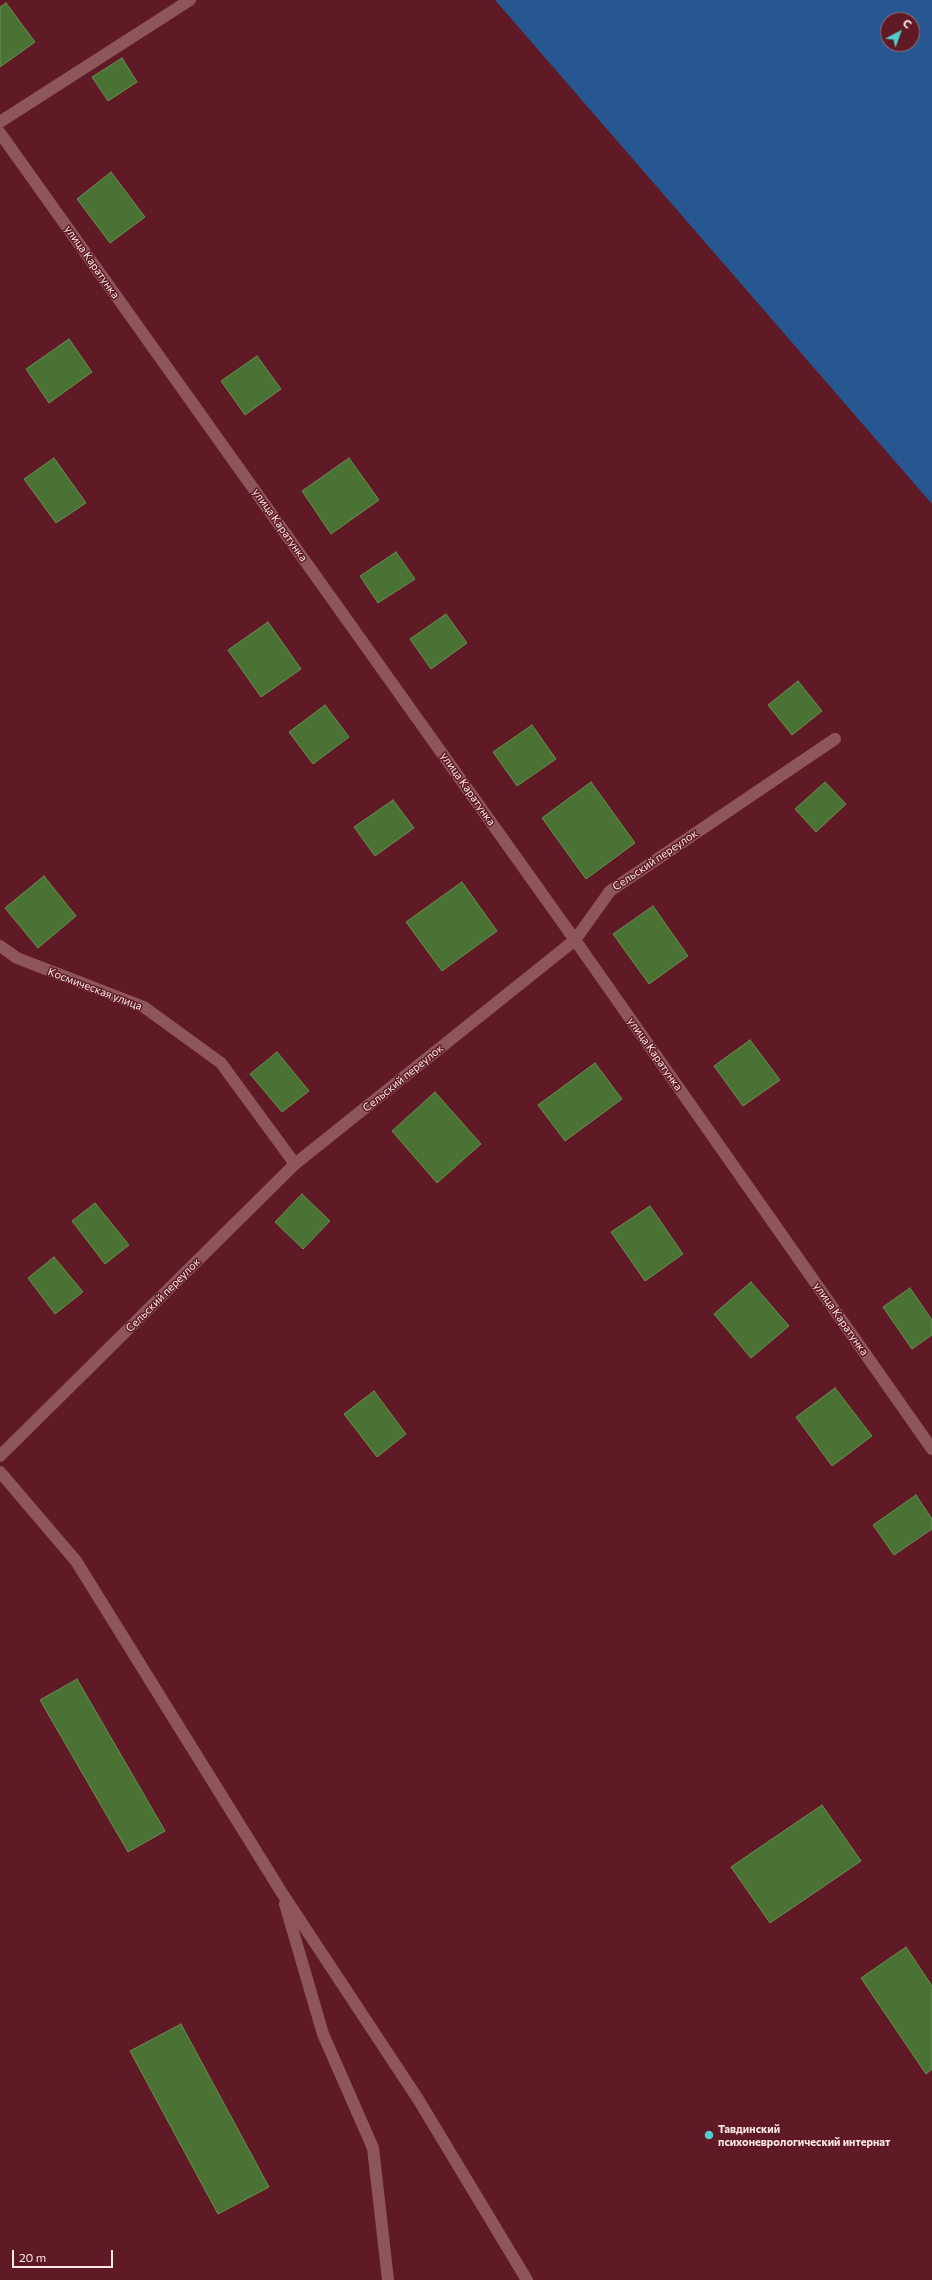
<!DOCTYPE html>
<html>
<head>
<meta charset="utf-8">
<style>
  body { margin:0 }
  #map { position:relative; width:932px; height:2280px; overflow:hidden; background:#5f1a25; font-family:Commissioner,sans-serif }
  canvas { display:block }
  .north { position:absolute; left:880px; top:12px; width:40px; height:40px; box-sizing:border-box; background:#5f1a25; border:1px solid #9d6c73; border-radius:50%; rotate:41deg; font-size:11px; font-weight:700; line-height:16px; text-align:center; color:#f9e7e8 }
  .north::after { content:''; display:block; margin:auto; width:14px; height:18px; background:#52cdcd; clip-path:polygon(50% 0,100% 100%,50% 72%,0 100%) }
  .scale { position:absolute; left:12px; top:2250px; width:101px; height:18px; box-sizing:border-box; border:2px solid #f9e7e8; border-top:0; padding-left:5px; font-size:12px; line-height:14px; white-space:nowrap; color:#f9e7e8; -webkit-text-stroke:3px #5f1a25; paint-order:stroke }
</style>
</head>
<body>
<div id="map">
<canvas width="932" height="2280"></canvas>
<div class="north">С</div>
<div class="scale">20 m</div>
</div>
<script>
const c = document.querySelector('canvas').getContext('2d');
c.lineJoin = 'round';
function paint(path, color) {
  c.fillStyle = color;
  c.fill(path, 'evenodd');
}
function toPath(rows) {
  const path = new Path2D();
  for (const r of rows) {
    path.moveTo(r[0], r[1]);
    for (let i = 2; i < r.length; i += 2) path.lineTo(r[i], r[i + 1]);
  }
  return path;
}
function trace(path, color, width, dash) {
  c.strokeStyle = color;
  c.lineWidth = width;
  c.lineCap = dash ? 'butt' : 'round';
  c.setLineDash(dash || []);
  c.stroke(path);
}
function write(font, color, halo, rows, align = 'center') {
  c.font = font + ' Commissioner,sans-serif';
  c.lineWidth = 3;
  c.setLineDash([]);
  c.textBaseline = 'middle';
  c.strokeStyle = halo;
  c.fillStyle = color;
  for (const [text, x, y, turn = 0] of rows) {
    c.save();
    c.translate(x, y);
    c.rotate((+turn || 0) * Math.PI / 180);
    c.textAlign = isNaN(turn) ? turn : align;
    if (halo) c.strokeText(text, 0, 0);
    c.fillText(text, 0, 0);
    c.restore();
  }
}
const water = toPath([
  [495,0,932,0,932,504],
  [888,20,912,20,912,44,888,44]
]);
const building = toPath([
  [6,3,35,42,0,67,0,7,6,3],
  [122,58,137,82,108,101,92,77,122,58],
  [111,172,145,217,110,243,77,199,111,172],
  [69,339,92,372,49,403,26,369,69,339],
  [257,356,281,389,245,415,221,381,257,356],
  [54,458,86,503,56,523,24,479,54,458],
  [349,458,379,500,331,534,302,491,349,458],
  [396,552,415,579,378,603,360,576,396,552],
  [446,614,467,643,431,669,410,639,446,614],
  [268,622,301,669,261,697,228,650,268,622],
  [798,681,822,711,792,735,768,705,798,681],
  [325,705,349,737,313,764,289,732,325,705],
  [532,725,556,759,517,786,493,752,532,725],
  [591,782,635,843,586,879,542,818,591,782],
  [825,782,846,804,816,832,795,809,825,782],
  [393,800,414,828,375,856,354,827,393,800],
  [44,876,76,916,38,948,5,908,44,876],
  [462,882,497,931,442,971,406,922,462,882],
  [653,906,688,956,649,984,613,934,653,906],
  [750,1040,780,1080,743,1106,714,1066,750,1040],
  [277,1052,309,1091,282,1112,250,1074,277,1052],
  [595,1063,622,1099,565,1141,538,1105,595,1063],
  [435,1092,481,1144,437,1183,392,1131,435,1092],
  [302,1194,330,1221,303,1249,275,1222,302,1194],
  [95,1203,129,1245,105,1264,72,1221,95,1203],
  [650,1206,683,1254,645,1281,611,1232,650,1206],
  [54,1257,83,1292,55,1314,28,1278,54,1257],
  [751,1282,789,1326,751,1358,714,1314,751,1282],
  [910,1288,932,1320,932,1335,912,1349,883,1307,910,1288],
  [835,1388,872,1436,832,1466,796,1417,835,1388],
  [374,1391,406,1434,377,1457,344,1414,374,1391],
  [916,1495,932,1519,932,1529,894,1555,873,1525,916,1495],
  [77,1679,165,1831,128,1852,40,1700,77,1679],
  [822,1805,861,1861,770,1923,731,1867,822,1805],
  [906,1947,932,1986,932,2069,926,2074,861,1978,906,1947],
  [181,2024,269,2187,218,2214,130,2051,181,2024]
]);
const minor = toPath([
  [0,122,190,0],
  [0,133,575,940,932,1449],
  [0,946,17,958,144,1007,221,1063,295,1164],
  [0,1456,295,1164,575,940,610,891,835,739],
  [0,1472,76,1561,282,1893,418,2099,527,2280],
  [285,1904,323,2034,373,2148,388,2280]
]);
const markers = [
  [709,2135,5,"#52cdcd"]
];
const streetNames = [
  ["улица Каратунка",92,262,55],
  ["улица Каратунка",280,525,55],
  ["улица Каратунка",468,789,55],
  ["Сельский переулок",655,860,-34],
  ["Космическая улица",95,989,21],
  ["улица Каратунка",655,1054,55],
  ["Сельский переулок",403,1078,-39],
  ["Сельский переулок",163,1295,-45],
  ["улица Каратунка",841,1319,55]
];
const poiNames = [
  ["Тавдинский",718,2129],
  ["психоневрологический интернат",718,2142]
];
paint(water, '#275791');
paint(building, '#4b7235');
trace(building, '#689052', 1);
trace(minor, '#8f565a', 12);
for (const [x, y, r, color] of markers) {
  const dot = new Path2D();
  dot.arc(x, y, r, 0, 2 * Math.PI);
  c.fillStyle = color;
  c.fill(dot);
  trace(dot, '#5f1a25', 1.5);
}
write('11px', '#f9e7e8', '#5f1a25', streetNames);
write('bold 11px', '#f9e7e8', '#5f1a25', poiNames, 'left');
</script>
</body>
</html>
